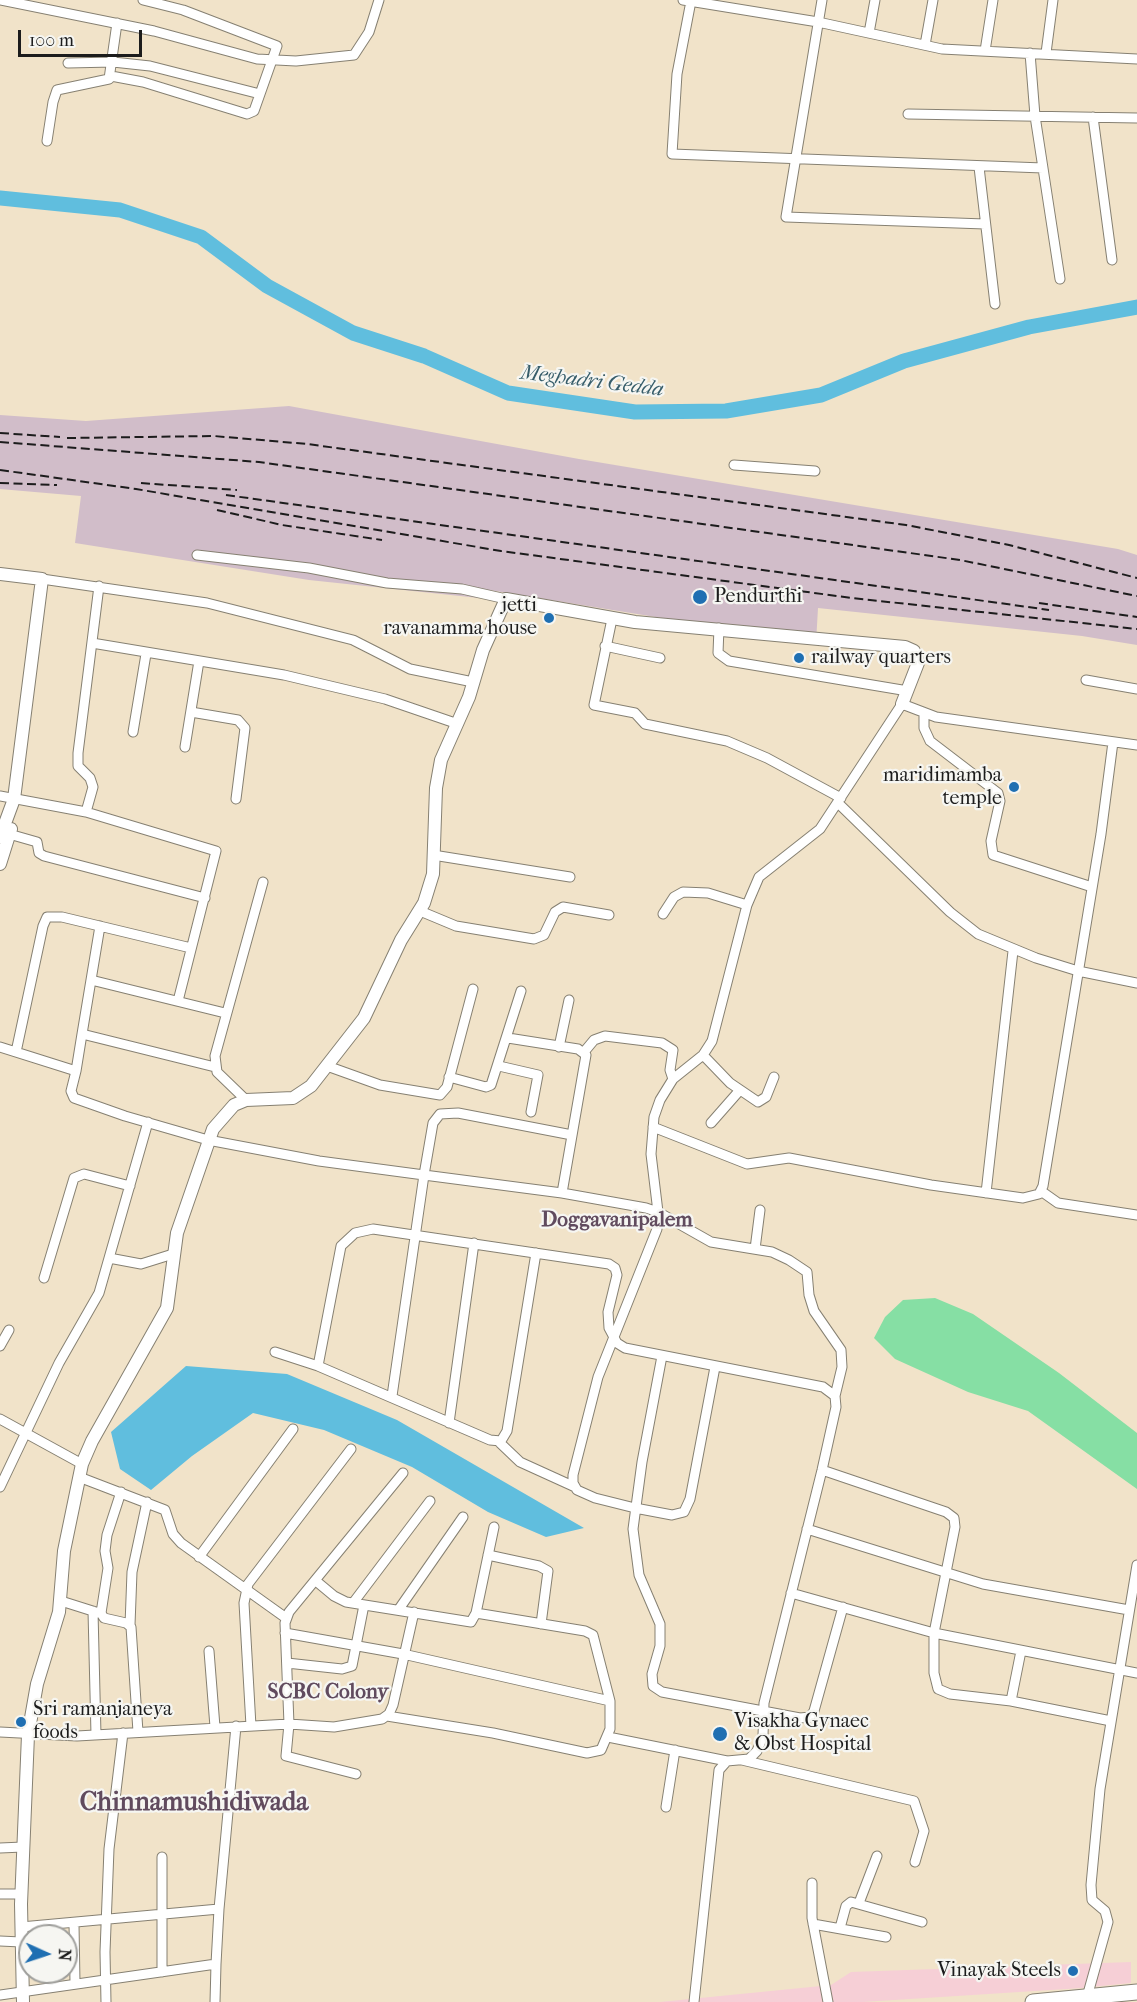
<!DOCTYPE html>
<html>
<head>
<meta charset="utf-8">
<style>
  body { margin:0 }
  #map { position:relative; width:1137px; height:2002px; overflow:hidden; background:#f1e3c9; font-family:"IM FELL French Canon",serif }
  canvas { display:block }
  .north { position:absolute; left:18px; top:1924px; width:60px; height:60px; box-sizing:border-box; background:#f6f6f2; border:2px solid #9f9f9c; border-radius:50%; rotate:93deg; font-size:16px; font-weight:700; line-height:24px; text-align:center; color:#1c1c1c }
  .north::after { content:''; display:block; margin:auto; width:21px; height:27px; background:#1f6fb2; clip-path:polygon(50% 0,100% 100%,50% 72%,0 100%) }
  .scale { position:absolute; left:18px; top:30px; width:124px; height:27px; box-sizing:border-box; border:3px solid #1c1c1c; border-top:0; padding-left:8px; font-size:18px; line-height:21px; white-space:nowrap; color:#1c1c1c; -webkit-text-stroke:4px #f6f6f2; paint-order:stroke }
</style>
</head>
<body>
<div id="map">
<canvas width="1137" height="2002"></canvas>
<div class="north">N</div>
<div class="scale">100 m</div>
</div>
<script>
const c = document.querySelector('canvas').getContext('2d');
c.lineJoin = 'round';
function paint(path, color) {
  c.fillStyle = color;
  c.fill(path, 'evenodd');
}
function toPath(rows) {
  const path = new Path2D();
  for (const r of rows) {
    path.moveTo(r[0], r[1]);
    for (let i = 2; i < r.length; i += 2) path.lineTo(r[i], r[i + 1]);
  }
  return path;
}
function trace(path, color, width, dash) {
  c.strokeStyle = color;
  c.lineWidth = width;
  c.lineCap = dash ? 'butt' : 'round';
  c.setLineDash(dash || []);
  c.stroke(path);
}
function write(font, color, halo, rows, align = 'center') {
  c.font = font + ' "IM FELL French Canon",serif';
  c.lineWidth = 4.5;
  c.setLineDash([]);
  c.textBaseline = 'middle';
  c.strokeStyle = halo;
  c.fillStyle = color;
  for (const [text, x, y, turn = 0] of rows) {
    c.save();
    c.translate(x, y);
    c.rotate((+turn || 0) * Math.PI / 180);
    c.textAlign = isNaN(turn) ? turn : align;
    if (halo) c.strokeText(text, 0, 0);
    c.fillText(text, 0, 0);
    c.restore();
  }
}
const built = toPath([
  [1131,1962,1131,1983,1082,1988,863,2002,660,2002,831,1985,851,1972]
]);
const industrial = toPath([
  [289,406,579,459,1118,549,1137,555,1137,645,1082,636,818,608,816,643,489,590,479,598,309,580,75,543,81,496,0,489,0,415,86,421]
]);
const green = toPath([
  [935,1298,973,1314,1059,1373,1137,1433,1137,1489,1028,1411,968,1392,895,1359,874,1338,885,1317,903,1300]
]);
const water = toPath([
  [186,1366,287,1374,397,1420,584,1528,546,1537,488,1512,412,1467,324,1430,253,1413,192,1456,151,1490,120,1469,111,1432]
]);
const river = toPath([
  [0,198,120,210,201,237,267,286,353,333,424,356,508,393,635,412,726,411,821,395,904,361,1029,327,1137,307]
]);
const minor = toPath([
  [1,0,154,31,257,59,296,61,354,55,369,32,379,0],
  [683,0,818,22,942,49,1137,59],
  [822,0,786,217,985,224],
  [691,1,677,74,672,154,1043,168],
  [869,33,875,0],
  [925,45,933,0],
  [985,51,993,0],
  [1030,53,1035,116,1060,279],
  [1046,53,1053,0],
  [68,63,113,62,150,66,260,94],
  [111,76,143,82,247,114,254,111,277,46,183,10,143,0],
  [908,114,1137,118],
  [1093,117,1112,260],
  [47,141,53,102,57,90,109,79,117,23],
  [979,167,995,304],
  [734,465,815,471],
  [197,555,309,568,387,583,462,589,506,599],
  [42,579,207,603,353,640,410,669,473,682],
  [612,619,594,705,635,713,645,724,727,741,767,758,841,798],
  [719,628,718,653,729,661,908,691],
  [92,643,284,675,385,699,458,724],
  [605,646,660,658],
  [1086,680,1137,689],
  [191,712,238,720,245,728,236,799],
  [924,715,924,728,930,741,998,793,1000,801,991,841,993,855,1092,887],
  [133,732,146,654],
  [185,747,199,661],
  [0,796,86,812,216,851,178,1001],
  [838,803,950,912,978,934,1036,958,1078,971,1137,983],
  [86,812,93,787,90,778,78,766,78,753,99,586],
  [9,834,37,842,39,853,44,856,205,898],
  [433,855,570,877],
  [420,911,456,926,534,939,544,935,555,912,563,907,609,915],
  [663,914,674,897,683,892,708,893,747,905],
  [91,980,225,1013],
  [82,1034,100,926],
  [508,1038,578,1049,586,1055,562,1193],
  [0,1047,76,1071,71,1091,74,1098,125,1116,208,1140,319,1161,424,1175,392,1396],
  [559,1047,569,1000],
  [16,1052,43,926,47,917,62,917,191,948],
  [584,1052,594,1040,605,1036,662,1043,673,1050,670,1070,673,1079],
  [703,1055,730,1083,758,1102,766,1097,774,1077],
  [327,1066,380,1085,440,1095,447,1087,473,989],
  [499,1066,538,1075,531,1112],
  [76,1071,82,1034,215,1067],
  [449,1077,486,1087,491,1085,521,991],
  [246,1100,217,1072,215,1056,263,882],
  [711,1123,740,1090],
  [653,1127,747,1164,789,1158,931,1185,1023,1198,1039,1194,1043,1186,1101,834,1113,742],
  [572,1135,458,1113,440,1114,433,1123,424,1175,562,1193,646,1208,658,1212,711,1242,772,1252,789,1260,807,1272,809,1295,814,1311,841,1350,842,1367,835,1396],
  [1041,1191,1058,1203,1137,1215],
  [986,1193,1013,951],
  [755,1249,760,1210],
  [109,1258,141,1264,173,1254],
  [44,1278,74,1178,84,1174,130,1186],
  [0,1346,9,1330],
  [275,1352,318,1366,490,1440,501,1441,507,1431,536,1253],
  [662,1356,642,1462,633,1529,639,1575,660,1624,660,1646,652,1674,653,1686,662,1692,800,1718,810,1717,814,1711,843,1607],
  [318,1366,341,1246,355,1233,373,1229,609,1264,615,1268,617,1275,608,1312,609,1328,617,1343,625,1348,823,1387,835,1396,836,1407,822,1470,764,1703,763,1736,757,1751,749,1759,727,1761,719,1770,694,2002],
  [715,1367,690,1499,684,1512,672,1515,635,1508,595,1498,577,1490,573,1483,573,1475,598,1377,657,1229,658,1212,651,1154,654,1117,660,1100,673,1079,703,1055,712,1041,747,905,759,877,820,829,902,704,936,717,1137,745],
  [0,1419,82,1464],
  [449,1423,474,1243],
  [498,1441,520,1462,575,1487],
  [822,1470,946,1512,954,1518,955,1527,934,1633,934,1673,938,1689,950,1694,1011,1701,1111,1721],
  [79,1477,165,1510,173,1534,181,1543,286,1618],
  [0,1487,59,1363,99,1293,148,1122],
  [121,1492,107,1535,105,1551,108,1568,101,1613,104,1618,126,1623,131,1627,138,1732],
  [807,1529,983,1584,1129,1610],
  [488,1555,539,1566,548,1571,541,1624],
  [199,1557,293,1429],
  [316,1581,334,1596,346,1602,471,1622,476,1613,494,1527],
  [791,1593,934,1633,1137,1673],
  [61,1601,99,1613],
  [353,1603,430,1501],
  [399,1609,463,1517],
  [93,1611,96,1735],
  [130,1625,132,1572,147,1502],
  [285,1633,403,1654,610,1701],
  [209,1651,215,1727],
  [287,1663,342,1669,352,1666,364,1605],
  [1011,1701,1021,1651],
  [387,1716,493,1733,587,1753,601,1750,610,1729,610,1701,593,1635,585,1631,476,1613],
  [251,1726,244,1603,248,1584,351,1449],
  [0,1732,77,1736,289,1724,334,1727,382,1719,389,1714,393,1705,414,1612],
  [608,1737,727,1761],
  [742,1760,914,1801,924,1831,915,1862],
  [356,1774,286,1756,289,1724,285,1623,289,1612,403,1473],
  [666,1807,675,1750],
  [0,1848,23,1847],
  [812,1883,812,1918,828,2002],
  [0,1894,21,1894],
  [859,1903,877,1856],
  [219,1909,236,1726],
  [74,1924,75,1983],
  [813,1924,886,1937],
  [840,1928,846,1906,851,1902,922,1922],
  [0,1941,21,1942],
  [162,1972,162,1857],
  [0,1995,216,1964,219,1909,21,1927],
  [1087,1997,1108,1922,1105,1911,1092,1900,1091,1885,1100,1789,1137,1565],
  [106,2002,105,1952,109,1849,123,1733],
  [215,2002,216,1964]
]);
const tertiary = toPath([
  [0,574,42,579,14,799,0,837],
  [0,864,11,829],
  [23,2002,21,1904,28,1735,37,1684,59,1612,64,1551,82,1464,92,1441,167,1308,177,1233,213,1129,234,1105,246,1100,293,1098,311,1086,364,1018,401,940,424,903,433,874,436,788,441,760,469,697,483,650,506,599,635,622,905,647,914,651,918,663,902,704]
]);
const primary = toPath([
  [1033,2002,1137,1992]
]);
const rail = toPath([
  [0,433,60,437],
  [67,438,214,436,307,444,906,525,1009,545,1137,578],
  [0,442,259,462,960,560,1137,596],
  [0,470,136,489,501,551,852,598,1137,629],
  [0,483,57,485],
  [141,483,237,490],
  [226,495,1049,610],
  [217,510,282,525,382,540],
  [1039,603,1137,617]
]);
const markers = [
  [700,597,8,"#1f6fb2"],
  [549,618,6,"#1f6fb2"],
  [799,658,6,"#1f6fb2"],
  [1014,787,6,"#1f6fb2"],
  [21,1722,6,"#1f6fb2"],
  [720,1734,8,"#1f6fb2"],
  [1073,1971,6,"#1f6fb2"]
];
const poiNames = [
  ["Pendurthi",714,597],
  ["jetti",537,606,"right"],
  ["ravanamma house",537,629,"right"],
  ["railway quarters",811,658],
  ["maridimamba",1002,776,"right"],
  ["temple",1002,799,"right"],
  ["Sri ramanjaneya",33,1710],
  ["foods",33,1733],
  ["Visakha Gynaec",734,1722],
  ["& Obst Hospital",734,1745],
  ["Vinayak Steels",1061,1971,"right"]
];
const waterNames = [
  ["Meghadri Gedda",592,382,7]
];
const neighbourhoodNames = [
  ["Doggavanipalem",617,1221],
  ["SCBC Colony",328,1693]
];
const districtNames = [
  ["Chinnamushidiwada",194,1804]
];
paint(built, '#f6cfd6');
paint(industrial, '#d1bdc9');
paint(green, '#86dfa4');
paint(water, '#60bede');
trace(river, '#60bede', 15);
trace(minor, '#868072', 11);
trace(tertiary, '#868072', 14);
trace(primary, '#868072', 17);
trace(minor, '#fff', 9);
trace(tertiary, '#fff', 12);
trace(primary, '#fff', 15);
trace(rail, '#1c1c1c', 2, [9, 4.5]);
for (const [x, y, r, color] of markers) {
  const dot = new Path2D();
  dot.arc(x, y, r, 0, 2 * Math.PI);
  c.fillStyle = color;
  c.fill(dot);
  trace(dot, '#f6f6f2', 2);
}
write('20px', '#1c1c1c', '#f6f6f2', poiNames, 'left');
write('italic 21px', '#375d6a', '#f6f6f2', waterNames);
write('bold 21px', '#614b5e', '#f6f6f2', neighbourhoodNames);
write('bold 26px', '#614b5e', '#f6f6f2', districtNames);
</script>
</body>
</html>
